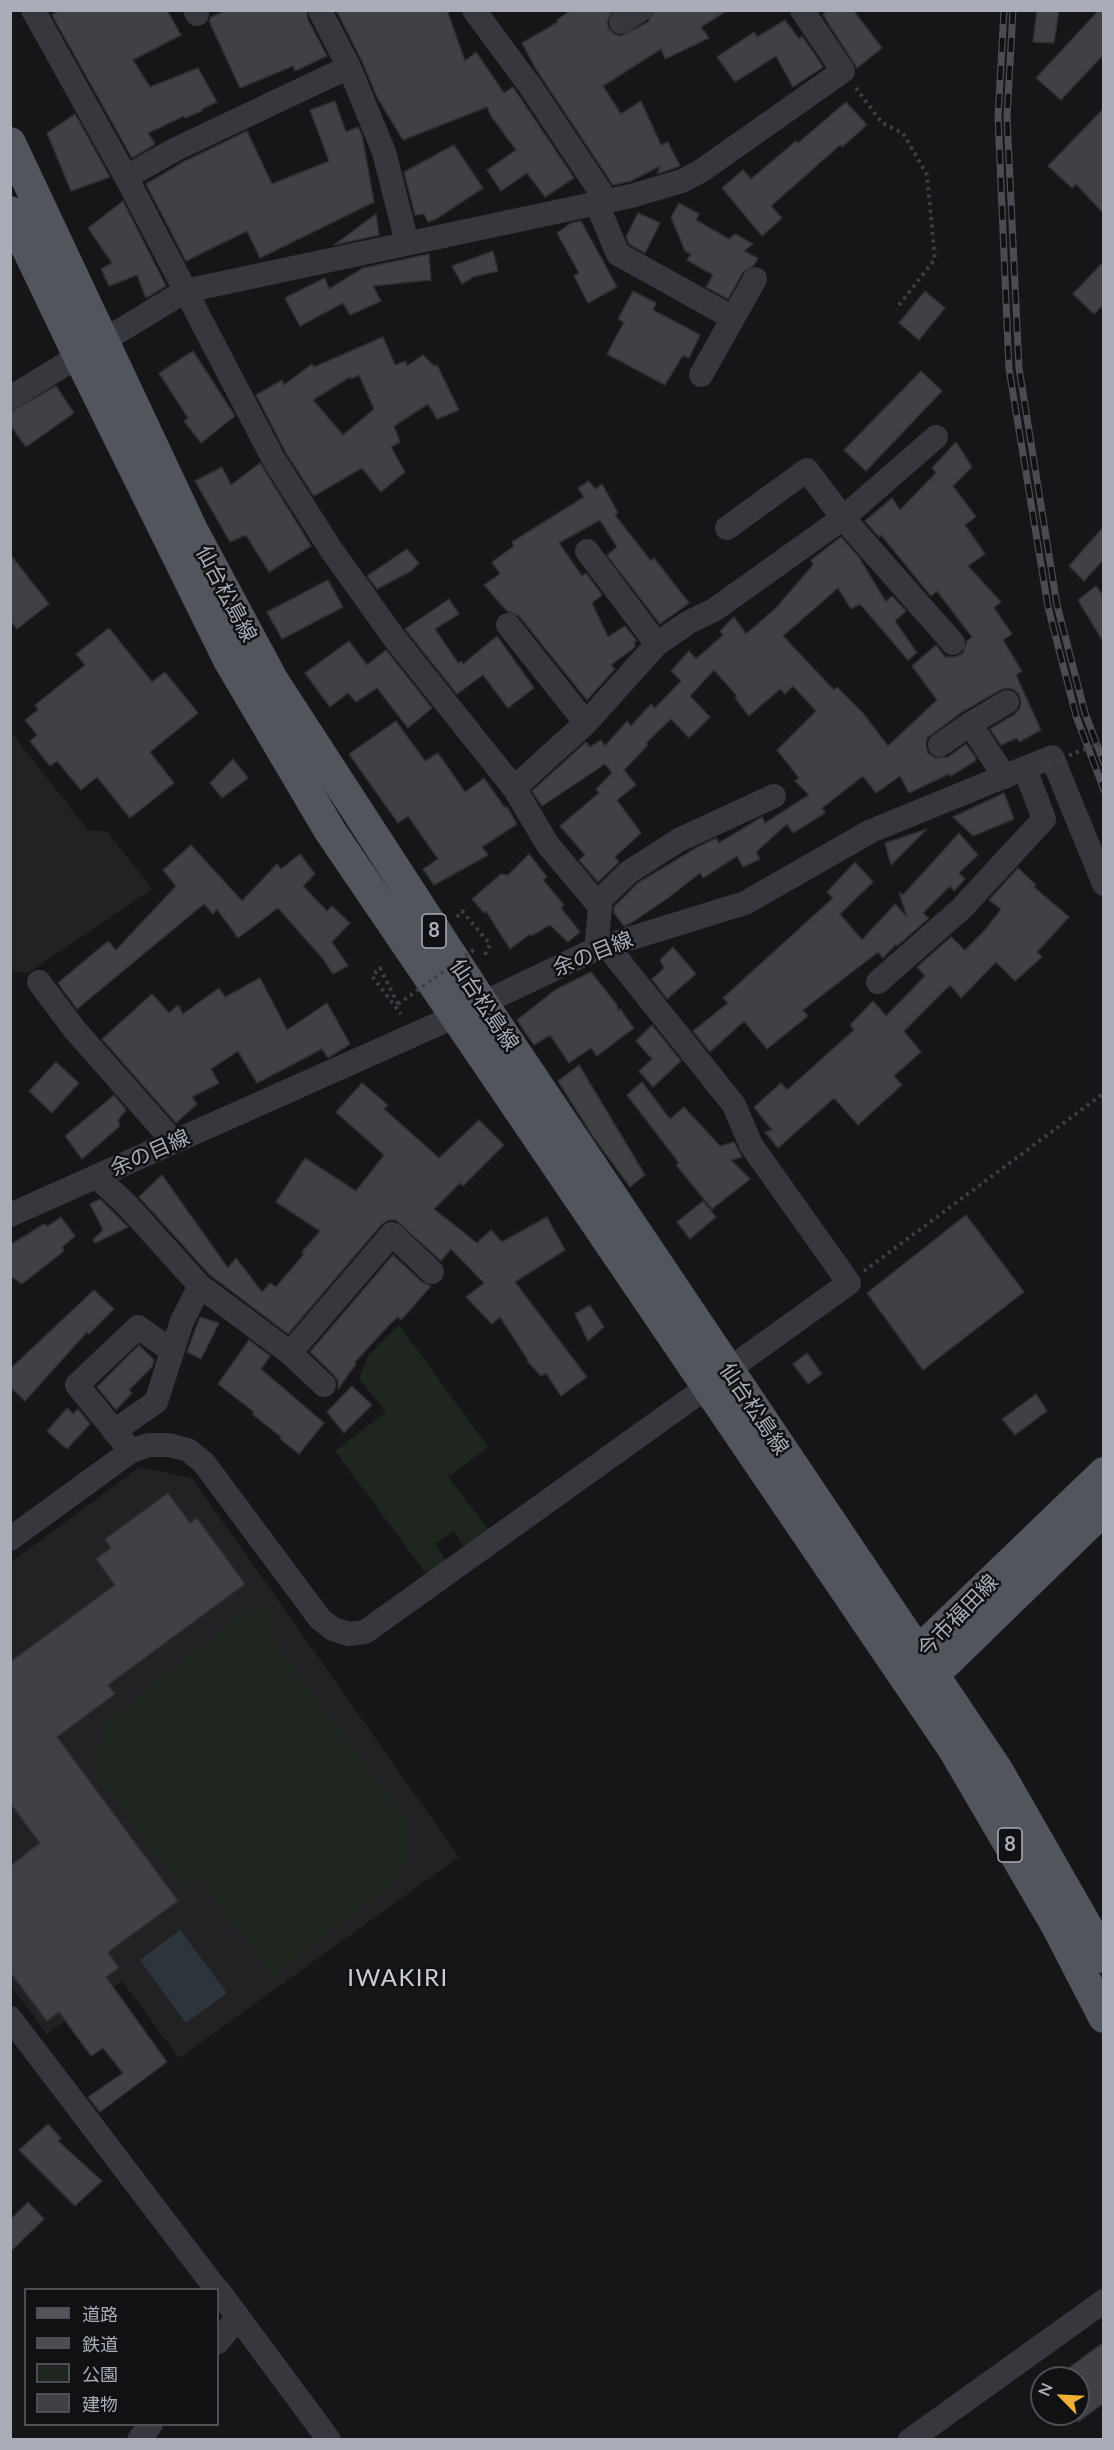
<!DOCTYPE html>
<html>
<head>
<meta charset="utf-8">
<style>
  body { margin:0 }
  #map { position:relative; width:1114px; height:2450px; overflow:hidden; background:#161618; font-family:Lato,"Noto Sans JP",sans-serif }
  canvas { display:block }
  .frame { position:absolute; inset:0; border:12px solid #a8adb8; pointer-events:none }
  .legend { position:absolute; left:24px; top:2288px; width:195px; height:138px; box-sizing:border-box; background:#111113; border:2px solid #4d4f55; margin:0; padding:8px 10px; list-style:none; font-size:18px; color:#a8adb8 }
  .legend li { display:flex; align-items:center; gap:12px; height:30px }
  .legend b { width:30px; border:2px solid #4d4f55 }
  .north { position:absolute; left:1030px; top:2366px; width:60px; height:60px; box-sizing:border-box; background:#111113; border:2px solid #4d4f55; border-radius:50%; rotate:294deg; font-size:16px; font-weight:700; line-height:24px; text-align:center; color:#a8adb8 }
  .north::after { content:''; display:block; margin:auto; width:21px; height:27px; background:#f2b134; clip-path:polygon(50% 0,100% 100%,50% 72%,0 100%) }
</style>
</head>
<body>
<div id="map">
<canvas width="1114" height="2450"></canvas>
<div class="frame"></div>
<ul class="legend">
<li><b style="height:8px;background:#53555c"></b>道路</li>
<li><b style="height:8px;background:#4a4c52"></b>鉄道</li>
<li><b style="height:16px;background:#1e261f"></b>公園</li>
<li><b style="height:16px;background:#404145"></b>建物</li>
</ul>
<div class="north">N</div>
</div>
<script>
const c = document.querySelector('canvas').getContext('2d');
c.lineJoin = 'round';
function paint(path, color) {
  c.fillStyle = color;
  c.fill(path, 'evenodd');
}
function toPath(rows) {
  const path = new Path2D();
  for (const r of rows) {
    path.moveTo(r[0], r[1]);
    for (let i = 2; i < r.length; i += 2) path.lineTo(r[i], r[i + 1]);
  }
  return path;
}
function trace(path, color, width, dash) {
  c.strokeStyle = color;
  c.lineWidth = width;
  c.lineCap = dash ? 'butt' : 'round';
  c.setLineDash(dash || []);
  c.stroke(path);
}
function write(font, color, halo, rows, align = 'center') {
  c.font = font + ' Lato,"Noto Sans JP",sans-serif';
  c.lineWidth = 5;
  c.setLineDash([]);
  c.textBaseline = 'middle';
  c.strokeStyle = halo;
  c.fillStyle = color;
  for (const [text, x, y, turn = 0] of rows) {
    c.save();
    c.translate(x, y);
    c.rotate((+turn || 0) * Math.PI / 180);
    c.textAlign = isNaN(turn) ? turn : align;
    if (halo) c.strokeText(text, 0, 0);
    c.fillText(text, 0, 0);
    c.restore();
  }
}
const built = toPath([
  [10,731,88,830,107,831,152,889,28,973,11,971],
  [140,1467,192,1478,459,1857,179,2058,122,1981,47,2034,11,1986,11,1562]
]);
const green = toPath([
  [399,1325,488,1447,448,1477,488,1529,464,1547,454,1531,435,1544,446,1560,427,1575,335,1451,386,1412,359,1379,368,1356],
  [275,1609,275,1644,409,1824,402,1877,272,1975,198,1878,183,1890,95,1774,104,1724,246,1610]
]);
const water = toPath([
  [180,1930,227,1993,186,2023,140,1960]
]);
const building = toPath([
  [59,10,167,10,181,35,133,60,150,87,198,68,217,102,202,109,202,111,185,118,184,116,148,133,155,144,132,158,52,15,59,10],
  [227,10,307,10,308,20,327,56,295,71,293,66,240,88,209,21,211,17,227,10],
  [336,10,447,10,465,61,476,52,504,93,513,87,574,178,545,197,527,173,501,191,487,170,516,150,491,116,487,107,403,140,377,97,362,61,336,10],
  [571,10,613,10,607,22,609,29,614,34,621,36,648,22,654,10,728,10,701,27,709,38,665,59,661,49,603,86,621,114,641,101,661,145,668,142,680,166,657,174,660,166,631,181,613,185,536,69,522,43,558,22,557,20,571,10],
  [827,10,853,10,882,48,857,68,823,15,827,10],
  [1037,10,1059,10,1054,43,1033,42,1037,10],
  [1099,10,1104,10,1104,54,1061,100,1036,78,1099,10],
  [785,20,799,39,802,36,823,67,793,87,776,56,735,82,717,57,754,32,757,37,785,20],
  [335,101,346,132,358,127,362,135,374,202,260,258,247,231,186,261,146,184,183,162,247,131,272,184,329,161,310,110,335,101],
  [846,102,867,125,842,147,840,145,771,206,782,218,762,236,722,188,743,170,751,179,796,141,798,143,846,102],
  [1104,108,1104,214,1076,184,1072,188,1048,166,1104,108],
  [75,114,110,177,71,191,47,133,75,114],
  [454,145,483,188,436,219,428,222,424,214,415,215,404,172,454,145],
  [123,201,166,286,146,298,137,275,109,286,101,269,112,263,88,228,123,201],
  [679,203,699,214,696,220,729,239,735,234,753,244,744,251,758,258,754,265,743,272,728,299,706,287,713,275,687,260,691,254,685,251,671,217,679,203],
  [638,213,660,223,645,253,629,244,626,237,638,213],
  [376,214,379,235,334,245,376,214],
  [581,221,617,287,588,303,574,276,579,273,557,233,571,223,581,221],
  [493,251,498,271,473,277,462,284,452,266,493,251],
  [429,254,431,280,373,286,381,301,350,315,343,303,300,326,285,298,325,278,329,289,363,268,429,254],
  [1104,261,1104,304,1094,314,1073,294,1104,261],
  [633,291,656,303,653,310,700,335,689,358,683,355,665,385,607,354,624,322,618,319,633,291],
  [925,291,945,308,919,340,899,323,925,291],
  [383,337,395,365,406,361,407,366,423,355,434,366,437,365,459,410,437,419,428,404,394,426,400,442,391,447,405,472,381,492,362,468,314,496,286,453,256,395,282,380,284,385,312,364,314,367,383,337],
  [359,375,374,409,343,435,313,400,350,377,351,379,359,375],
  [193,351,235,416,201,443,184,421,188,418,159,373,193,351],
  [921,371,942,391,866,471,844,450,921,371],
  [56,386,74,413,26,447,10,425,10,412,56,386],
  [956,442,972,467,953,486,976,517,965,525,985,554,968,566,1001,602,994,608,1012,634,1003,640,1022,671,1016,675,1041,730,1019,742,1017,738,1001,745,990,729,1015,714,1020,708,1021,701,1019,694,1013,689,1006,688,1000,690,962,712,927,738,926,746,928,753,935,758,948,757,966,744,976,758,975,761,951,776,949,774,909,793,900,776,876,793,863,776,822,808,825,813,793,833,787,824,756,852,760,859,743,867,737,856,703,878,700,873,668,898,631,923,624,926,614,913,614,907,638,883,696,848,716,838,719,843,762,817,765,823,809,795,795,781,799,778,777,750,816,711,793,686,785,694,780,689,749,716,735,698,737,696,714,670,690,696,710,717,689,738,671,719,646,743,648,745,624,770,636,785,617,800,641,833,615,857,619,862,598,882,579,860,585,855,560,826,599,793,596,789,612,773,605,764,542,806,532,791,586,742,590,747,601,740,605,746,627,721,631,726,651,704,655,708,681,681,671,671,689,651,696,659,723,635,720,631,734,617,746,634,776,608,813,565,811,560,841,537,858,556,886,602,892,596,906,611,895,621,917,653,908,660,860,604,851,609,838,588,783,636,834,690,837,687,863,713,888,746,937,700,912,666,936,645,945,657,956,657,963,653,967,641,972,637,937,591,931,596,881,535,879,537,865,521,892,498,900,510,936,473,932,468,956,442],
  [260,463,311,546,269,572,246,535,230,542,195,481,222,467,231,485,260,463],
  [589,481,595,489,602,484,618,513,615,515,651,561,654,558,689,603,660,624,607,555,617,547,600,520,559,543,582,576,586,573,602,595,592,603,608,637,625,626,637,641,634,642,635,647,611,665,615,669,587,700,519,616,507,611,484,585,500,574,492,562,514,546,512,542,584,497,578,488,589,481],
  [1104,526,1104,559,1084,581,1069,566,1104,526],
  [407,549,419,563,411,571,377,589,367,576,407,549],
  [10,554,49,604,17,629,10,620,10,554],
  [328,580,343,607,282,639,267,612,328,580],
  [1096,586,1104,597,1104,643,1078,600,1096,586],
  [449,599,459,614,435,629,458,663,461,661,463,664,497,636,534,688,508,708,483,675,457,694,405,629,449,599],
  [109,628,152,682,165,672,198,713,150,752,174,783,130,818,97,777,81,790,57,761,50,766,30,741,37,735,25,720,38,710,35,705,85,665,76,654,109,628],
  [349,641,367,665,386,650,432,708,408,728,377,688,356,702,348,693,330,707,305,673,349,641],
  [396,721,425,761,438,753,465,792,484,778,505,808,507,807,517,824,482,847,488,855,434,885,423,869,438,859,408,816,398,823,349,754,396,721],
  [233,759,248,778,222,798,210,783,233,759],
  [1004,793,1014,819,973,836,953,817,1004,793],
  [927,829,891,865,885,843,927,829],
  [959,833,978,855,959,873,965,879,954,891,950,886,923,913,929,918,897,946,896,944,883,958,878,952,803,1010,808,1016,767,1049,744,1021,710,1052,693,1031,728,1003,723,998,833,898,827,892,855,862,873,882,840,914,862,940,895,904,907,917,899,892,903,895,959,833],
  [191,845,242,901,277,864,281,869,300,854,315,874,303,886,327,911,332,906,350,923,332,942,348,966,333,974,323,959,278,908,238,938,217,909,213,914,204,904,77,1009,58,983,108,941,116,950,176,886,163,870,191,845],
  [529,854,547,877,543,880,564,905,561,908,580,932,568,942,550,925,531,936,530,934,510,949,486,911,484,913,472,899,501,874,508,875,529,854],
  [1018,868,1036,885,1034,887,1069,917,1037,952,1042,957,1015,981,996,962,961,998,950,985,904,1031,921,1052,894,1076,902,1085,858,1125,834,1098,778,1148,765,1132,772,1130,754,1107,781,1083,787,1090,854,1030,850,1025,873,1001,886,1016,925,976,917,967,951,937,965,950,985,930,1001,909,989,900,1018,868],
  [673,947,696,974,667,999,652,979,664,968,660,960,673,947],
  [591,972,617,1005,618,1011,620,1009,634,1028,597,1056,591,1048,569,1063,550,1035,534,1045,517,1020,555,990,591,972],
  [260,978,287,1030,327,1003,350,1044,328,1058,322,1049,257,1083,238,1051,211,1069,219,1083,192,1097,197,1104,176,1123,102,1039,152,994,169,1013,178,1005,183,1014,219,988,225,997,260,978],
  [652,1025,681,1061,653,1087,639,1071,652,1059,636,1041,652,1025],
  [56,1062,79,1083,52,1113,29,1091,56,1062],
  [579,1065,645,1175,630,1187,594,1138,558,1081,579,1065],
  [642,1082,670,1119,684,1107,720,1146,734,1142,742,1157,731,1160,750,1179,712,1209,676,1165,679,1163,627,1095,642,1082],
  [362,1083,388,1105,384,1109,439,1158,479,1120,504,1145,463,1186,460,1183,434,1209,477,1243,491,1230,502,1242,547,1217,565,1250,515,1282,587,1377,561,1396,546,1373,541,1376,527,1361,528,1360,500,1317,492,1324,466,1297,484,1283,451,1249,441,1261,396,1220,388,1220,381,1225,288,1334,210,1275,139,1197,162,1175,228,1268,236,1258,262,1292,270,1283,276,1287,304,1254,302,1252,320,1231,276,1202,305,1158,356,1191,384,1155,336,1112,362,1083],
  [114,1095,126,1110,118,1120,120,1126,82,1159,65,1136,114,1095],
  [100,1199,128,1227,95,1243,93,1240,103,1230,90,1204,100,1199],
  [703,1201,716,1217,690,1239,677,1222,703,1201],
  [966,1215,1024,1292,923,1370,867,1293,966,1215],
  [61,1217,75,1236,62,1247,64,1251,22,1284,10,1276,10,1245,44,1224,48,1226,61,1217],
  [393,1255,422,1282,431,1286,401,1320,398,1317,390,1324,355,1362,356,1364,338,1389,338,1381,334,1375,310,1352,393,1255],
  [94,1290,114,1309,89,1334,87,1332,25,1401,10,1387,10,1369,94,1290],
  [590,1305,604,1327,588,1341,575,1314,590,1305],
  [200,1317,219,1323,201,1359,187,1352,200,1317],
  [249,1340,270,1356,261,1369,324,1423,299,1454,280,1439,281,1437,252,1414,254,1412,218,1384,249,1340],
  [139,1345,154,1360,152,1367,129,1390,132,1393,116,1410,97,1387,139,1345],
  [807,1353,822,1374,808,1384,793,1364,807,1353],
  [352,1386,372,1405,344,1433,327,1412,352,1386],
  [1036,1394,1047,1411,1015,1435,1002,1419,1036,1394],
  [67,1408,73,1414,78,1409,90,1424,67,1449,47,1431,67,1408],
  [168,1493,190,1523,197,1518,245,1584,108,1685,115,1694,57,1737,178,1901,108,1952,119,1968,106,1977,167,2062,100,2112,88,2097,123,2073,103,2048,91,2056,59,2012,47,2021,10,1972,10,1866,40,1843,10,1803,10,1662,115,1585,96,1559,111,1548,105,1539,168,1493],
  [48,2124,61,2138,58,2141,102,2181,75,2206,19,2150,48,2124],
  [28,2202,44,2219,10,2252,10,2220,28,2202],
  [1104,2342,1104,2403,1078,2422,1078,2378,1055,2378,1104,2342]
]);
const path = toPath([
  [856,88,882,123,903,133,927,175,935,259,896,309],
  [457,917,462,911,490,944,483,959],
  [398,1004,380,968,372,976,401,1014],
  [864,1271,1104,1093]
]);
const minor = toPath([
  [33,10,126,177,274,460,330,548,395,639,514,788,548,845,597,903,600,908,596,949],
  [195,10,197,14],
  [474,10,530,86,606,200],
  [321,13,349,67,384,152,407,243],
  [621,22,640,10],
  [126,177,176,149,349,67],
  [596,202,618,254,733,318],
  [701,375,755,279],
  [10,398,185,291,631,196,682,181,701,171,843,71,802,10],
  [727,528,807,470,843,518,953,643],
  [587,551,657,644],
  [508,625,586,723],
  [970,724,1005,777],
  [940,745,970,724,1007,702],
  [514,788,586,723,657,644,689,622,714,610,843,518,936,437],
  [597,903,629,872,679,840,774,796],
  [607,946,734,1105,751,1145,849,1283,728,1370],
  [39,982,75,1030,174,1142],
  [878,982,962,908,1044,819,1025,769],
  [97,1177,127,1205,200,1286,290,1353,324,1385],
  [10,1215,456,1016,596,949,745,903,871,831,1052,757,1104,884],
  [290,1353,392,1234,432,1272],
  [114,1431,156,1402,182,1321,200,1286],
  [131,1451,77,1385,138,1327,172,1351],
  [10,1539,131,1451,149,1445,169,1445,188,1450,204,1463,320,1619,333,1629,349,1634,365,1632,707,1387],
  [10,2018,217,2290],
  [218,2290,329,2440],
  [218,2342,238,2317],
  [139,2440,151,2424],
  [910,2440,1104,2301]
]);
const major = toPath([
  [10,143,192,530,273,681,482,1003,997,1770,1104,1957],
  [10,212,79,356,229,660,330,831,953,1748,1056,1924,1104,2017],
  [910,1670,918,1652,1104,1473],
  [913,1678,933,1675,1104,1509]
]);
const rail = toPath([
  [1004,10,998,117,1009,369,1048,607,1076,716,1104,790],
  [1013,10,1007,117,1019,368,1057,605,1085,713,1104,763]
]);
const pathBridge = toPath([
  [1041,766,1104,742],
  [398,1004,475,949]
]);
const shields = [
  [434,931,24],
  [1010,1845,24]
];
const shieldNames = [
  ["8",434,931],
  ["8",1010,1845]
];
const streetNames = [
  ["仙台松島線",226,594,62],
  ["余の目線",593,954,-22],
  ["仙台松島線",484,1005,56],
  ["余の目線",150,1153,-24],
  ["仙台松島線",754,1409,56],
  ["今市福田線",958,1616,-46]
];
const quarterNames = [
  ["IWAKIRI",398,1978]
];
paint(built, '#222225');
paint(green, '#1e261f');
paint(water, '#2c353c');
paint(building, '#404145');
trace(building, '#303034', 1.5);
trace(path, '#3d3f44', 4, [3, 4.5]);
trace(minor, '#37383d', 24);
trace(major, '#53555c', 32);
trace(rail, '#4a4c52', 7);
trace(rail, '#111113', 4.5, [14]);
trace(pathBridge, '#3d3f44', 4, [3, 4.5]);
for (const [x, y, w] of shields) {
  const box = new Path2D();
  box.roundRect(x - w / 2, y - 17, w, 34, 4.5);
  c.fillStyle = '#111113';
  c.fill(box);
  trace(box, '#a8adb8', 1.5);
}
write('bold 20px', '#a8adb8', null, shieldNames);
write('21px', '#a8adb8', '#111113', streetNames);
c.letterSpacing = '1.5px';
write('24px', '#c9ccd4', '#111113', quarterNames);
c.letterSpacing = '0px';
</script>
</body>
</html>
